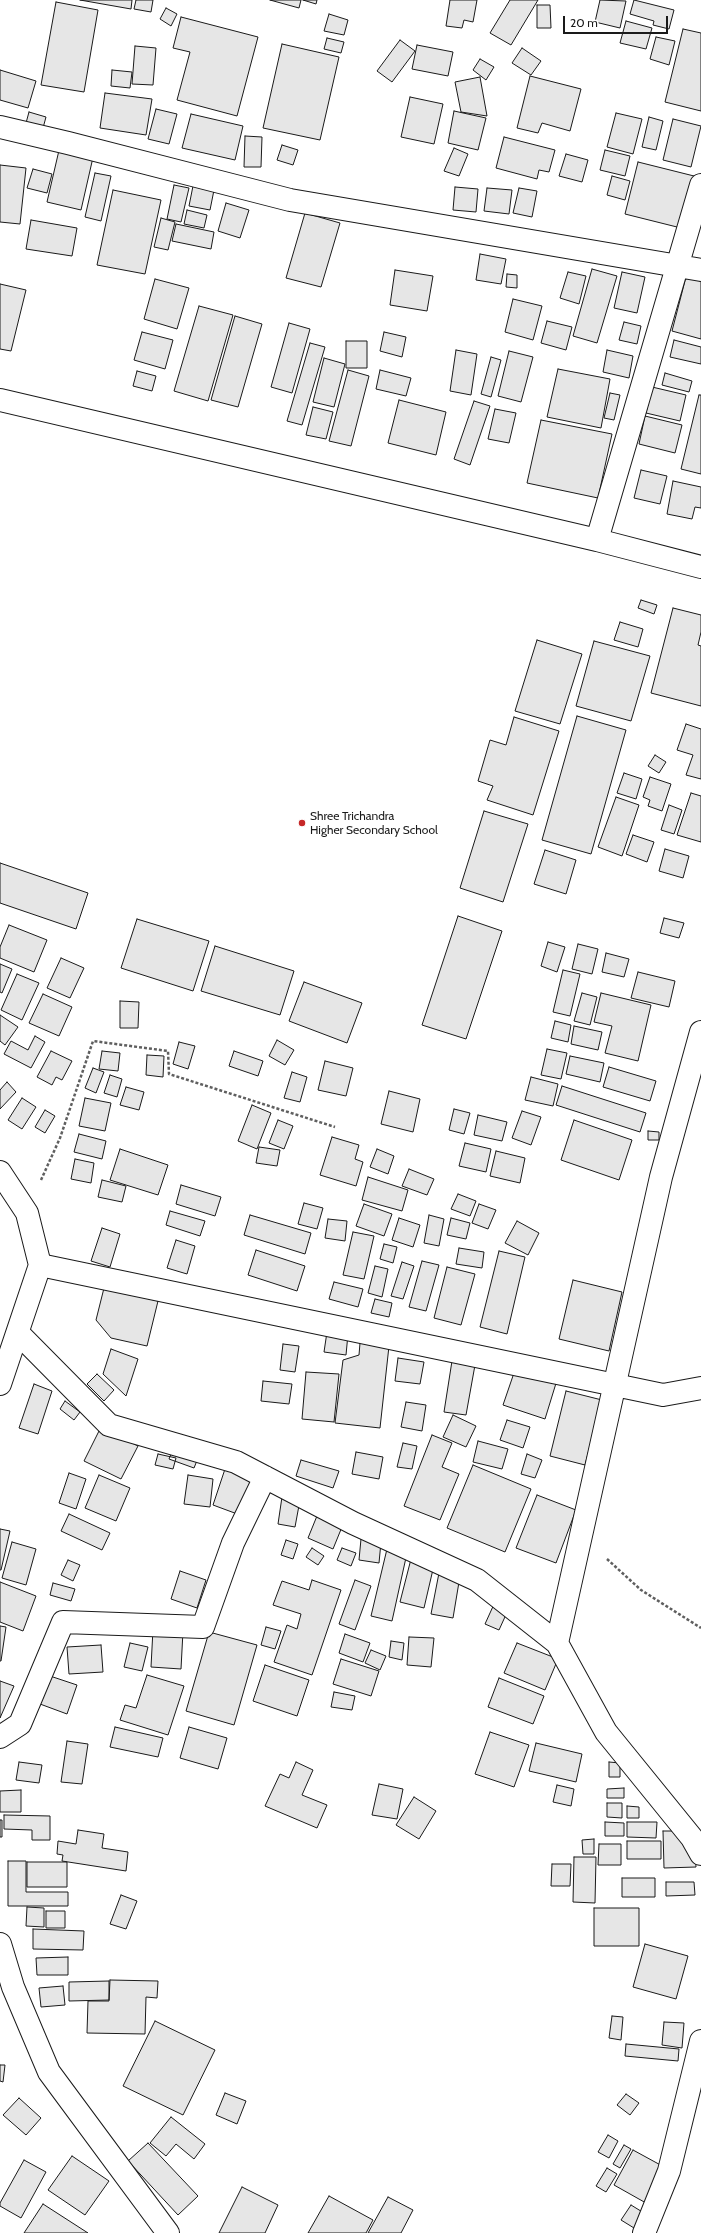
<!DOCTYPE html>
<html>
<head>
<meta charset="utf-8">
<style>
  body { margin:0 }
  #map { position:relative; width:701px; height:2233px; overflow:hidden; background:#fff; font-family:Cabin,sans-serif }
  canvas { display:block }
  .scale { position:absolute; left:563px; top:16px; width:105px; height:18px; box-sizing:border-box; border:2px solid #1a1a1a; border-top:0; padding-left:5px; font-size:12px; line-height:14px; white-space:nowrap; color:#1a1a1a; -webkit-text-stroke:3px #fff; paint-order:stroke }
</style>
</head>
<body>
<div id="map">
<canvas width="701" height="2233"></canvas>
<div class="scale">20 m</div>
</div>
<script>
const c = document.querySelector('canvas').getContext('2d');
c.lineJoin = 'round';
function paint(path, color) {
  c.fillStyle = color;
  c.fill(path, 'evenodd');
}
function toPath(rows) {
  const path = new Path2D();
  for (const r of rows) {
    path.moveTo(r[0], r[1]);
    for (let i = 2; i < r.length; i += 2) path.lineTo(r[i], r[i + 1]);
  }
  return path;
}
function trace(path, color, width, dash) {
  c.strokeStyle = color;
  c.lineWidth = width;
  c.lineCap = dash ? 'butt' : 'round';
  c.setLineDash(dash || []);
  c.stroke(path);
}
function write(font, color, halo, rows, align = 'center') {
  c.font = font + ' Cabin,sans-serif';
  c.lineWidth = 3;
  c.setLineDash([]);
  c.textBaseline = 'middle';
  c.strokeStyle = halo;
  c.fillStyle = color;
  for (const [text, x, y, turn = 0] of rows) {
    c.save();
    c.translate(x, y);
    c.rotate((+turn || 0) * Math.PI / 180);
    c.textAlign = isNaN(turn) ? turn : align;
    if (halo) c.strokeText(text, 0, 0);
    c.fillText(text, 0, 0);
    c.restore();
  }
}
const building = toPath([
  [80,0,132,0,131,9,80,0],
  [136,0,153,0,151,12,134,9,136,0],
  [270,0,301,0,299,8,270,0],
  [303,0,317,0,316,4,303,0],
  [450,0,477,0,473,22,464,20,462,28,446,26,450,0],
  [510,0,538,0,511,45,490,33,510,0],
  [600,0,626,1,620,28,595,22,600,0],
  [634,0,674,10,669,29,653,25,654,21,630,14,634,0],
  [56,2,98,10,84,92,41,85,56,2],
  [537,5,550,5,551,28,537,28,537,5],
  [166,8,177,14,171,26,160,19,166,8],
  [329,14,348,20,344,35,324,31,329,14],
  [181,17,258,37,237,116,177,100,190,52,173,48,181,17],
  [626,21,652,28,646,49,620,43,626,21],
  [683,29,701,33,701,111,665,102,683,29],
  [656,37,675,41,669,65,650,59,656,37],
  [327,38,344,42,341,53,324,49,327,38],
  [400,40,415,51,392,82,377,71,400,40],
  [282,44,339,57,320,140,263,128,282,44],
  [417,45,453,52,448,76,412,69,417,45],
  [135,46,156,48,153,85,132,84,135,46],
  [522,48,541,61,531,75,512,63,522,48],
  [480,59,494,67,486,80,473,70,480,59],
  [0,70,36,81,28,108,0,100,0,70],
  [112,70,132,72,130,88,111,86,112,70],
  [530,76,581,89,570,131,542,123,538,133,517,128,530,76],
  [480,77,487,116,461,112,455,82,480,77],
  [105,93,152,99,146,135,100,128,105,93],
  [410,97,443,104,434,144,401,137,410,97],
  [156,109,177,114,169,144,148,139,156,109],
  [454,111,486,118,478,150,448,143,454,111],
  [29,112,46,117,43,128,26,123,29,112],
  [616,113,642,119,633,154,607,147,616,113],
  [191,114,243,126,235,160,182,148,191,114],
  [649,117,663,121,656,150,642,147,649,117],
  [673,119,701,126,691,167,663,160,673,119],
  [245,136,262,137,261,167,244,167,245,136],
  [504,137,555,150,549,172,539,170,537,179,496,168,504,137],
  [282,145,298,150,293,165,277,160,282,145],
  [60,146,94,153,81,210,47,202,60,146],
  [454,148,468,154,459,176,444,171,454,148],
  [605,150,630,156,625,176,600,170,605,150],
  [566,154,588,160,582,182,559,176,566,154],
  [638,162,694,176,681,228,625,214,638,162],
  [0,165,26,168,20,224,0,222,0,165],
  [33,169,52,174,47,193,27,188,33,169],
  [95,173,111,176,101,221,85,217,95,173],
  [612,176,630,181,625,200,607,195,612,176],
  [174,185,189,188,181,222,167,219,174,185],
  [193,186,214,190,210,210,189,206,193,186],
  [455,187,478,189,476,212,453,210,455,187],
  [487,188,512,190,509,214,484,211,487,188],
  [519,188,537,191,532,217,513,213,519,188],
  [113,190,161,200,145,274,97,265,113,190],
  [226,203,249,210,240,238,218,231,226,203],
  [187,210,207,215,204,228,184,224,187,210],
  [305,213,340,223,321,287,286,278,305,213],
  [161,218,175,222,168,250,154,247,161,218],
  [31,220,77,228,72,256,26,249,31,220],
  [176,224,214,232,211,249,172,241,176,224],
  [480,254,506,259,501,284,476,280,480,254],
  [592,269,617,276,597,343,573,336,592,269],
  [395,270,433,276,427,311,390,305,395,270],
  [568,272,586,276,579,304,560,298,568,272],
  [622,272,645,277,637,313,614,308,622,272],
  [507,274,517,275,517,288,506,287,507,274],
  [686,277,701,281,701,339,672,331,686,277],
  [155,279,189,288,177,329,144,319,155,279],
  [0,284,26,290,11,351,0,349,0,284],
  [513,299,542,306,533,340,505,332,513,299],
  [199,306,233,315,208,401,174,391,199,306],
  [235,316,262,324,238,407,211,400,235,316],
  [547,321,572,327,566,350,541,343,547,321],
  [624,322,641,326,637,344,619,340,624,322],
  [289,323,310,329,292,393,271,387,289,323],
  [142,332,173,340,165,369,134,360,142,332],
  [384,332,406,337,402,357,380,351,384,332],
  [674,340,701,347,701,364,670,357,674,340],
  [346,341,367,341,367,368,346,368,346,341],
  [310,343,325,347,302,425,287,421,310,343],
  [456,350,477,354,471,395,450,391,456,350],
  [607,350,633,356,629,378,603,372,607,350],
  [509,351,533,357,521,402,498,396,509,351],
  [491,357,501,360,491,397,481,394,491,357],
  [324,358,345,364,334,407,313,402,324,358],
  [558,369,610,379,601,428,547,417,558,369],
  [348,370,369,376,351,446,329,441,348,370],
  [380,370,411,378,406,396,376,389,380,370],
  [137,371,156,376,152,391,133,386,137,371],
  [665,373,692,381,689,392,662,385,665,373],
  [652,387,686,395,680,421,646,413,652,387],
  [610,393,620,395,614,420,604,418,610,393],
  [699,395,701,395,701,474,681,469,699,395],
  [399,400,446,412,436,455,388,443,399,400],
  [474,401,490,406,470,465,454,459,474,401],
  [313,407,333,412,326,439,306,435,313,407],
  [495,409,516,413,509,443,488,439,495,409],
  [645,416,682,425,675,453,639,444,645,416],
  [541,420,612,434,598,498,527,483,541,420],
  [641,470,667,476,660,504,634,498,641,470],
  [673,481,701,487,701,508,695,507,692,519,667,514,673,481],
  [641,600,657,605,654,614,638,608,641,600],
  [673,608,701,615,701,632,698,645,701,646,701,706,651,693,673,608],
  [620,622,643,629,638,647,614,640,620,622],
  [537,640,582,654,560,724,515,711,537,640],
  [594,641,650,656,631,721,576,706,594,641],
  [577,716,626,730,591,854,542,840,577,716],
  [514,717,559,731,533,815,487,800,493,786,478,781,490,740,506,745,514,717],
  [686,724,701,729,701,779,686,775,693,755,677,750,686,724],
  [655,755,666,762,659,773,648,766,655,755],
  [624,773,642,779,636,799,617,793,624,773],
  [650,777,671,784,662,811,648,806,650,800,643,797,650,777],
  [691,793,701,796,701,842,677,835,691,793],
  [616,797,639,805,622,856,598,847,616,797],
  [669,805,682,810,674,834,661,830,669,805],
  [484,811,528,824,503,902,460,888,484,811],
  [633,835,654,842,647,862,626,854,633,835],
  [665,849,689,856,683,878,659,871,665,849],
  [545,850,576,860,566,894,534,884,545,850],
  [0,863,88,893,76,929,0,903,0,863],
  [458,916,502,931,466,1039,422,1025,458,916],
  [664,918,684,923,679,938,660,933,664,918],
  [137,919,209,941,193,991,121,968,137,919],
  [9,925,47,940,34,972,0,958,0,947,9,925],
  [548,942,565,947,557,972,541,966,548,942],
  [578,944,598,949,592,974,572,969,578,944],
  [215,946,294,971,280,1015,201,991,215,946],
  [606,953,629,959,624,977,602,972,606,953],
  [61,958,84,968,70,998,47,988,61,958],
  [0,964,12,969,2,993,0,992,0,964],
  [563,970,580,974,570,1016,553,1012,563,970],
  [638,972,675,981,669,1007,631,998,638,972],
  [17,974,39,983,22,1020,1,1010,17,974],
  [304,982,362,1003,347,1043,289,1021,304,982],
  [582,993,597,997,590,1025,574,1021,582,993],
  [601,993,651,1005,638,1061,605,1053,612,1026,594,1022,601,993],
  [43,994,72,1007,59,1036,29,1023,43,994],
  [120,1001,139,1002,138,1028,120,1028,120,1001],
  [0,1015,18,1027,5,1045,0,1041,0,1015],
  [555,1021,571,1025,568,1042,551,1038,555,1021],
  [574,1026,602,1032,598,1050,571,1044,574,1026],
  [35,1036,45,1042,31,1068,4,1054,11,1041,28,1050,35,1036],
  [277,1040,294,1050,285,1065,269,1056,277,1040],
  [179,1042,195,1046,188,1069,173,1064,179,1042],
  [547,1049,567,1053,561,1079,541,1075,547,1049],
  [51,1051,72,1061,62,1080,56,1077,52,1085,37,1077,51,1051],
  [102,1051,120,1053,118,1071,99,1069,102,1051],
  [234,1051,263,1061,258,1076,229,1066,234,1051],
  [147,1055,164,1056,163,1077,146,1075,147,1055],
  [570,1056,604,1063,600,1082,566,1074,570,1056],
  [325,1061,353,1068,346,1096,318,1090,325,1061],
  [609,1067,656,1081,650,1101,603,1087,609,1067],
  [93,1068,104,1072,96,1093,85,1088,93,1068],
  [292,1072,307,1077,300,1102,284,1098,292,1072],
  [110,1075,122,1079,117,1097,104,1093,110,1075],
  [531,1077,558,1084,553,1106,525,1100,531,1077],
  [7,1082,16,1092,0,1109,0,1090,7,1082],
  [562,1086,646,1113,640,1132,556,1105,562,1086],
  [126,1087,144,1092,139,1110,120,1105,126,1087],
  [389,1091,420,1099,413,1132,381,1124,389,1091],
  [22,1098,36,1107,22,1129,8,1120,22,1098],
  [85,1098,111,1103,105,1131,79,1126,85,1098],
  [252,1105,271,1113,257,1149,238,1141,252,1105],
  [454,1109,470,1113,464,1134,449,1130,454,1109],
  [45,1110,55,1116,45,1133,35,1127,45,1110],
  [522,1111,541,1117,531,1145,512,1138,522,1111],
  [478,1115,507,1122,502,1141,474,1135,478,1115],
  [278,1120,293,1126,284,1149,269,1143,278,1120],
  [574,1120,632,1140,619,1180,561,1160,574,1120],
  [648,1131,659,1132,659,1140,648,1140,648,1131],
  [79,1134,106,1141,102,1159,74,1152,79,1134],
  [332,1137,359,1145,355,1159,363,1162,356,1186,320,1175,332,1137],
  [465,1143,491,1149,486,1172,459,1166,465,1143],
  [259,1147,280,1150,277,1166,256,1163,259,1147],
  [120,1149,168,1165,158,1195,110,1180,120,1149],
  [377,1149,394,1156,388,1174,370,1167,377,1149],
  [496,1151,525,1158,520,1183,490,1176,496,1151],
  [75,1159,94,1163,91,1183,71,1179,75,1159],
  [409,1169,434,1179,427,1195,402,1186,409,1169],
  [368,1177,408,1190,402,1211,362,1200,368,1177],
  [102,1180,126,1186,122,1202,98,1197,102,1180],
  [181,1185,221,1197,215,1216,176,1204,181,1185],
  [458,1194,476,1201,470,1216,451,1209,458,1194],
  [304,1203,323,1208,317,1229,298,1224,304,1203],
  [364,1204,392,1214,384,1236,356,1226,364,1204],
  [479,1204,496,1210,488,1229,472,1223,479,1204],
  [170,1211,205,1221,200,1236,166,1225,170,1211],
  [250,1215,311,1233,305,1254,244,1235,250,1215],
  [429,1215,444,1219,439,1246,424,1243,429,1215],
  [399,1218,420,1225,413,1247,392,1240,399,1218],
  [451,1218,470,1223,466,1239,447,1235,451,1218],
  [328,1219,347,1221,345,1241,325,1238,328,1219],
  [517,1221,539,1233,528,1255,505,1243,517,1221],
  [102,1228,120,1234,110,1267,91,1261,102,1228],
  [353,1232,374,1236,364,1279,343,1275,353,1232],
  [176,1240,195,1246,187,1274,167,1268,176,1240],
  [384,1244,397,1247,393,1263,380,1259,384,1244],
  [459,1248,484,1252,482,1268,456,1264,459,1248],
  [256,1250,305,1266,297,1291,248,1275,256,1250],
  [499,1251,525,1257,507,1334,480,1327,499,1251],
  [422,1261,439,1265,426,1311,409,1307,422,1261],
  [402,1262,414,1266,403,1299,391,1296,402,1262],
  [375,1266,388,1269,382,1297,368,1293,375,1266],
  [447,1267,475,1274,461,1325,434,1318,447,1267],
  [573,1280,622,1292,609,1351,559,1339,573,1280],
  [334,1282,363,1289,358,1307,329,1299,334,1282],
  [104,1288,158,1301,147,1346,111,1338,96,1320,104,1288],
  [375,1299,392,1303,389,1317,371,1313,375,1299],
  [327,1332,348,1334,346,1355,324,1352,327,1332],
  [360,1343,389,1346,380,1428,335,1423,343,1360,359,1355,360,1343],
  [283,1344,299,1346,295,1372,280,1370,283,1344],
  [111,1349,138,1359,126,1396,103,1374,111,1349],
  [398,1358,424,1362,420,1384,395,1381,398,1358],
  [452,1361,475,1365,466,1415,444,1412,452,1361],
  [516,1367,557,1380,545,1419,503,1405,516,1367],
  [306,1372,339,1374,334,1422,302,1419,306,1372],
  [97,1374,114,1390,104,1401,87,1384,97,1374],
  [263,1381,292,1384,289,1404,261,1401,263,1381],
  [34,1384,52,1391,38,1434,19,1428,34,1384],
  [566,1391,602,1400,585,1465,550,1456,566,1391],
  [65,1401,80,1412,74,1420,60,1409,65,1401],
  [406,1402,426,1405,422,1431,401,1427,406,1402],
  [453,1415,476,1426,466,1447,443,1437,453,1415],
  [507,1420,530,1427,523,1448,500,1440,507,1420],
  [101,1427,138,1446,121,1479,84,1461,101,1427],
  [432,1435,452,1443,442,1467,459,1474,440,1520,404,1506,432,1435],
  [478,1441,508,1449,502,1469,473,1462,478,1441],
  [403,1443,417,1446,412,1469,397,1467,403,1443],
  [173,1449,198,1458,194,1468,169,1459,173,1449],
  [356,1452,383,1457,379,1479,352,1474,356,1452],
  [158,1454,176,1458,173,1469,155,1465,158,1454],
  [527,1454,542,1460,535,1478,521,1474,527,1454],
  [301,1460,339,1471,333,1488,296,1476,301,1460],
  [473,1465,531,1489,505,1552,447,1528,473,1465],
  [226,1466,254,1476,240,1515,213,1505,226,1466],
  [69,1473,86,1479,76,1509,59,1503,69,1473],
  [99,1475,130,1488,116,1521,85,1508,99,1475],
  [188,1475,213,1479,210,1507,184,1504,188,1475],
  [537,1495,576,1510,556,1563,516,1548,537,1495],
  [282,1497,300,1500,295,1527,278,1524,282,1497],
  [319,1511,344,1522,333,1549,308,1538,319,1511],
  [69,1514,110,1533,102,1550,61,1531,69,1514],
  [0,1529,10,1531,1,1570,0,1570,0,1529],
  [361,1539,381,1542,379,1563,359,1560,361,1539],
  [286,1540,298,1544,293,1559,281,1555,286,1540],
  [12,1542,36,1549,26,1585,2,1578,12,1542],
  [312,1548,324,1556,318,1565,306,1557,312,1548],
  [342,1548,356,1553,351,1566,337,1560,342,1548],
  [387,1549,407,1553,392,1621,371,1616,387,1549],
  [411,1559,434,1565,424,1608,400,1602,411,1559],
  [68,1560,80,1565,73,1581,61,1575,68,1560],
  [180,1571,206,1580,197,1608,171,1599,180,1571],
  [439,1573,460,1576,453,1618,431,1614,439,1573],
  [312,1580,341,1590,312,1675,274,1662,287,1625,297,1629,301,1614,273,1605,282,1581,309,1590,312,1580],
  [355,1580,371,1586,355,1630,339,1624,355,1580],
  [0,1582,36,1596,23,1631,0,1622,0,1582],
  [53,1583,75,1589,71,1601,50,1595,53,1583],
  [495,1602,509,1608,499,1630,485,1624,495,1602],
  [0,1626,6,1627,1,1661,0,1661,0,1626],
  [266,1627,281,1631,275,1649,261,1645,266,1627],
  [153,1629,183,1631,181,1669,151,1667,153,1629],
  [209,1632,257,1645,234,1725,186,1711,209,1632],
  [345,1634,370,1643,363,1662,339,1653,345,1634],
  [409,1637,434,1638,431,1667,407,1665,409,1637],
  [391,1641,404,1643,402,1660,389,1657,391,1641],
  [130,1643,148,1647,142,1671,124,1667,130,1643],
  [517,1643,558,1659,545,1690,504,1673,517,1643],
  [101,1645,103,1672,69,1674,67,1647,101,1645],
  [371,1650,386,1656,380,1670,365,1663,371,1650],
  [341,1659,379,1671,371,1696,333,1684,341,1659],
  [265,1665,309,1680,297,1716,253,1701,265,1665],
  [147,1675,184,1686,168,1735,120,1720,125,1705,136,1708,147,1675],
  [50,1676,77,1685,67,1714,40,1704,50,1676],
  [499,1678,544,1696,533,1724,488,1707,499,1678],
  [0,1681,14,1686,0,1718,0,1681],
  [334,1692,355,1696,352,1710,331,1707,334,1692],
  [115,1727,163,1738,158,1757,110,1747,115,1727],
  [189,1727,227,1738,218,1769,180,1758,189,1727],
  [490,1732,529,1745,514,1787,475,1774,490,1732],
  [67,1741,88,1744,82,1784,61,1782,67,1741],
  [536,1743,582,1754,576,1782,529,1771,536,1743],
  [19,1762,42,1765,39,1783,16,1780,19,1762],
  [296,1762,313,1770,302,1795,327,1805,317,1828,265,1806,280,1774,289,1778,296,1762],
  [609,1762,620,1763,620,1777,609,1777,609,1762],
  [379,1784,403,1789,397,1819,372,1815,379,1784],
  [557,1785,574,1789,571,1806,553,1802,557,1785],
  [624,1788,624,1798,607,1798,607,1789,624,1788],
  [21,1790,21,1812,0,1812,0,1791,21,1790],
  [414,1797,436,1811,419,1839,396,1825,414,1797],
  [607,1803,622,1803,622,1818,607,1817,607,1803],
  [627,1806,639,1807,639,1818,627,1818,627,1806],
  [4,1815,50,1816,50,1840,32,1840,32,1830,4,1829,4,1815],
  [0,1820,2,1820,2,1837,0,1837,0,1820],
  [605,1822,624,1823,624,1836,605,1836,605,1822],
  [627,1822,657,1822,656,1838,627,1837,627,1822],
  [78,1830,104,1834,102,1848,128,1852,126,1871,62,1861,63,1855,57,1854,58,1841,76,1844,78,1830],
  [663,1831,683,1831,683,1845,695,1844,696,1867,664,1868,663,1831],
  [594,1839,594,1854,583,1854,582,1840,594,1839],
  [627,1841,661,1841,661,1859,627,1859,627,1841],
  [599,1844,621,1844,621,1865,598,1865,599,1844],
  [574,1857,596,1857,595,1903,573,1902,574,1857],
  [8,1861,26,1861,26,1892,68,1892,68,1906,8,1906,8,1861],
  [27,1862,67,1862,67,1887,27,1887,27,1862],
  [552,1864,571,1864,570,1886,551,1886,552,1864],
  [622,1878,655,1878,655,1897,622,1897,622,1878],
  [666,1882,694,1882,695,1895,666,1896,666,1882],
  [121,1895,137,1901,126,1929,110,1924,121,1895],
  [27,1907,44,1908,44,1927,26,1926,27,1907],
  [594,1908,639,1908,639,1946,594,1946,594,1908],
  [46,1911,65,1911,65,1928,46,1928,46,1911],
  [33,1929,84,1931,83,1950,33,1949,33,1929],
  [645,1944,688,1956,676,1999,633,1987,645,1944],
  [68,1957,68,1975,37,1975,36,1958,68,1957],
  [110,1980,158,1981,157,1998,146,1997,145,2034,87,2033,88,2001,109,2001,110,1980],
  [109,1981,109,2000,69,2001,69,1982,109,1981],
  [63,1986,65,2005,41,2007,39,1988,63,1986],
  [612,2016,623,2017,621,2040,609,2038,612,2016],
  [155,2021,215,2050,183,2115,123,2086,155,2021],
  [664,2022,684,2023,682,2048,662,2045,664,2022],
  [626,2044,679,2049,678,2061,625,2056,626,2044],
  [0,2065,5,2065,3,2082,0,2081,0,2065],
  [225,2093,246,2101,237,2124,216,2115,225,2093],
  [626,2094,639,2103,630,2115,617,2105,626,2094],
  [19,2098,41,2118,26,2135,3,2115,19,2098],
  [171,2117,205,2144,194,2159,176,2144,166,2156,150,2143,171,2117],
  [608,2135,618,2141,609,2158,598,2152,608,2135],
  [148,2143,198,2196,178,2215,128,2161,148,2143],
  [624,2145,631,2149,620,2168,613,2164,624,2145],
  [633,2150,666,2168,646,2203,614,2185,633,2150],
  [72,2156,109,2181,85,2215,48,2190,72,2156],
  [24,2160,46,2172,21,2218,0,2206,0,2203,24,2160],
  [607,2168,617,2174,606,2192,596,2186,607,2168],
  [242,2187,278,2205,265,2233,219,2233,242,2187],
  [329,2196,373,2220,366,2233,308,2233,329,2196],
  [388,2197,413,2210,401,2233,368,2233,388,2197],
  [43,2204,88,2233,24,2233,43,2204],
  [631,2205,644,2213,634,2228,621,2220,631,2205]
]);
const path = toPath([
  [41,1180,60,1138,93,1041,168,1051,169,1074,335,1127],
  [607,1559,641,1590,701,1628]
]);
const minor = toPath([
  [0,127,68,143,290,200,701,270],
  [0,400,597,540,701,567],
  [597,540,701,185],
  [40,1265,663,1395,701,1388],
  [18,1333,109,1425,236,1462,353,1523,477,1580,557,1643,606,1732,692,1838,701,1854],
  [557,1643,661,1177,701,1032],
  [0,1737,20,1724,63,1622,203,1627,233,1543,265,1477],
  [0,1944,13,1987,49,2072,168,2233],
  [644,2233,669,2171,701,2041]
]);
const major = toPath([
  [0,1172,27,1213,40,1265,0,1384]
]);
const markers = [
  [302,823,4,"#c62828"]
];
const poiNames = [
  ["Shree Trichandra",310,816],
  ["Higher Secondary School",310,830]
];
paint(building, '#e6e6e6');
trace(building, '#1a1a1a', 1);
trace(minor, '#1a1a1a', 24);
trace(major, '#1a1a1a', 24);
trace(path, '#5f5f5f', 2.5, [3, 2]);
trace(minor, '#fff', 22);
trace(major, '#fff', 22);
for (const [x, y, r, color] of markers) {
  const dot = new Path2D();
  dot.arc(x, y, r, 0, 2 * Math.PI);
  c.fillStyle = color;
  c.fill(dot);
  trace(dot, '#fff', 1.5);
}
write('12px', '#1a1a1a', '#fff', poiNames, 'left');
</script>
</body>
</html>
